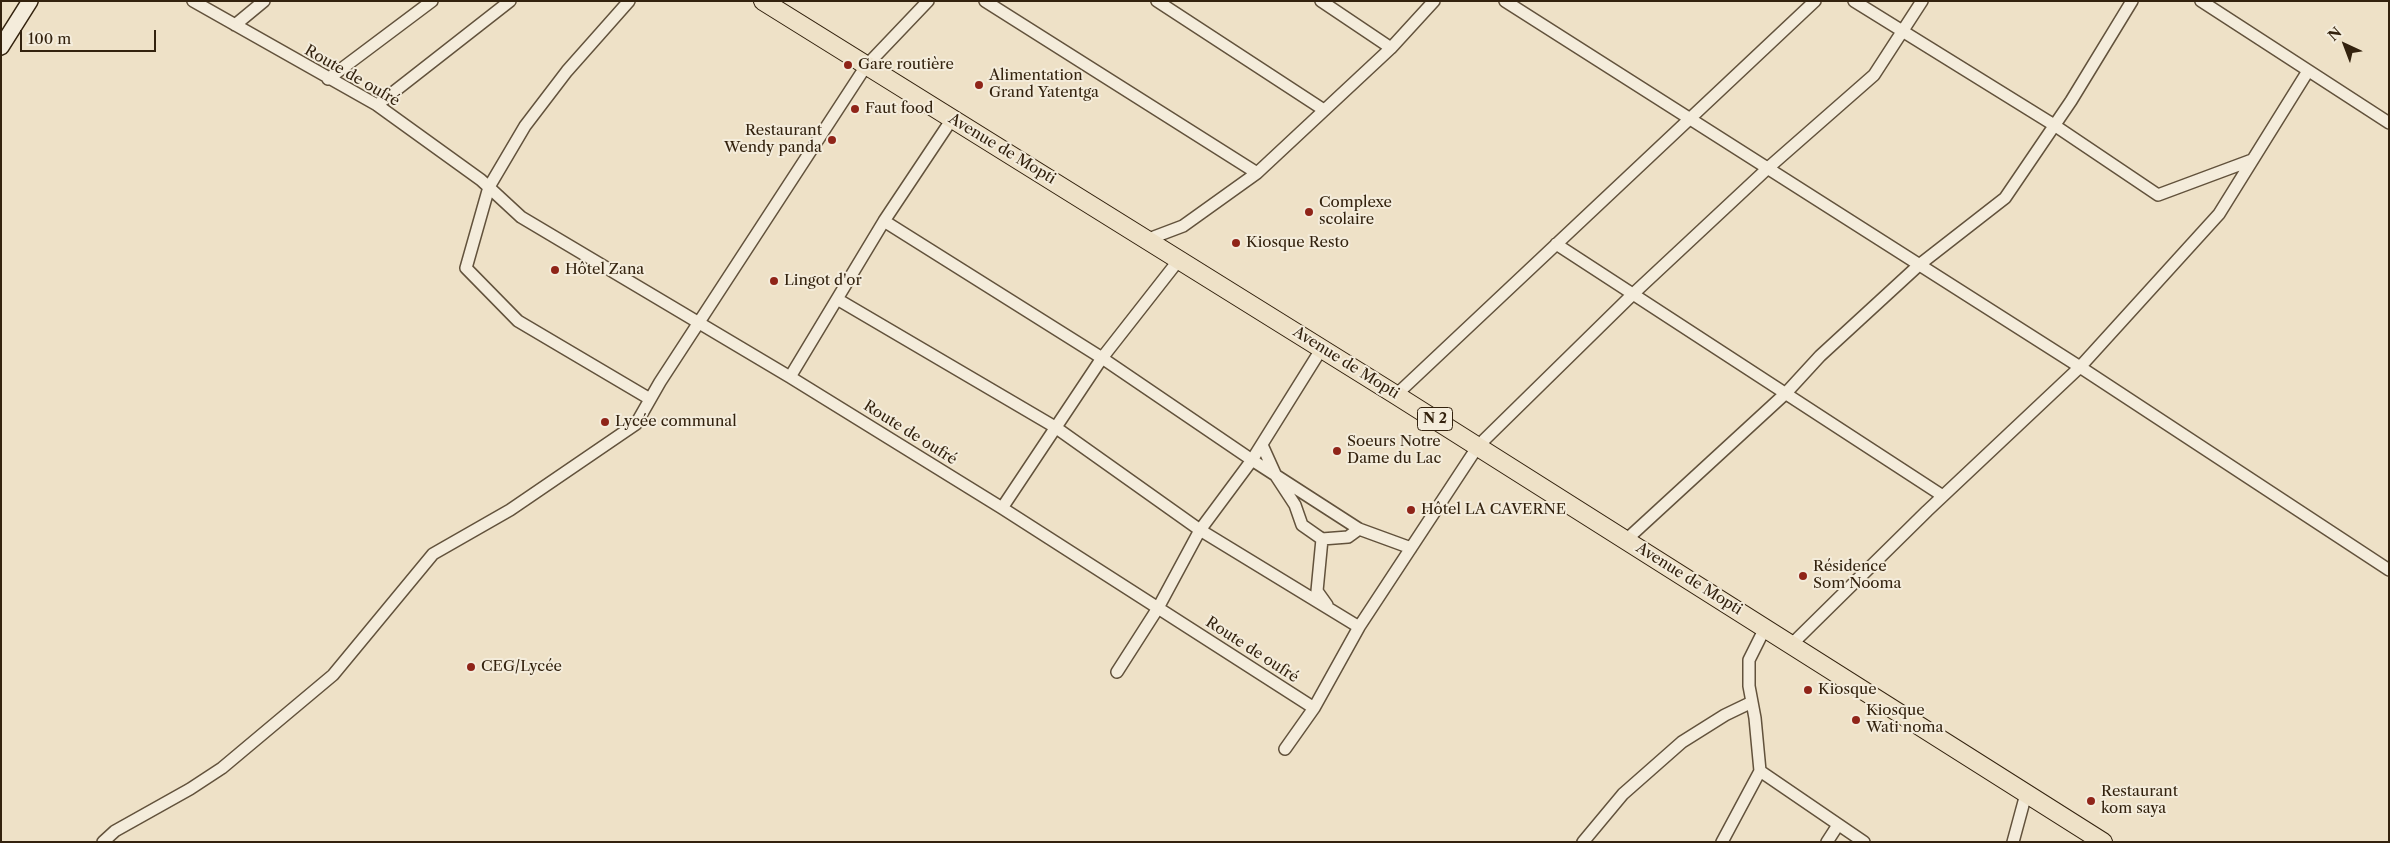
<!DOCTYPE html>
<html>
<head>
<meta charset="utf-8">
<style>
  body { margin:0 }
  #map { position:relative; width:2390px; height:843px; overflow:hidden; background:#eee1c7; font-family:"Libre Caslon Text",serif }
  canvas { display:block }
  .frame { position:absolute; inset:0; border:2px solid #33220e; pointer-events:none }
  .north { position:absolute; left:2320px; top:20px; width:50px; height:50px; -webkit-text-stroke:4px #f4ecdb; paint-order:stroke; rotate:317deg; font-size:14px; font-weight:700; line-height:20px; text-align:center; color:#33220e }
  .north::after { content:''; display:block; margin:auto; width:18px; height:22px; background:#33220e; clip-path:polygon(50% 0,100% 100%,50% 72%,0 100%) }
  .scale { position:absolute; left:20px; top:30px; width:136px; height:22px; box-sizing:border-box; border:2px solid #33220e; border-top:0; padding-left:6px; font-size:15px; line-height:18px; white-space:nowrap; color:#33220e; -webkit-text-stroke:4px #f4ecdb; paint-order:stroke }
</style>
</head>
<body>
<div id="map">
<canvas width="2390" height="843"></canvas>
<div class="frame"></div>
<div class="north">N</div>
<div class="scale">100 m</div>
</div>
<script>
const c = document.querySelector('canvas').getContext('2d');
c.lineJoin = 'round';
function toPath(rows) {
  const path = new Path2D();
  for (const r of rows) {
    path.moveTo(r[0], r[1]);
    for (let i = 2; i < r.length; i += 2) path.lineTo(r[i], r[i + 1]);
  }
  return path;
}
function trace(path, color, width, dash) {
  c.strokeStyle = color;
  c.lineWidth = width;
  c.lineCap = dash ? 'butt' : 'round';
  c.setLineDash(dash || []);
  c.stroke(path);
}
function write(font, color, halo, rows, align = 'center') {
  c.font = font + ' "Libre Caslon Text",serif';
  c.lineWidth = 4;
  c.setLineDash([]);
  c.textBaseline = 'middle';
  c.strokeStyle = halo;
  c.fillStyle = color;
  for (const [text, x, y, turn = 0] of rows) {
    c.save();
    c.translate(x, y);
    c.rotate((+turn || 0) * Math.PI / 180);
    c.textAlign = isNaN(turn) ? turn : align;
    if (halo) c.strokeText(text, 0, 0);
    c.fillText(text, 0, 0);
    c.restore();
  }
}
const street = toPath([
  [193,1,377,105,481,180,521,217,790,377,1002,508,1314,708],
  [629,1,567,71,525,126,489,187,466,268,518,321,650,399],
  [985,1,1257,173],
  [1157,1,1324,110],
  [1321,1,1391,48],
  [1505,1,2080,367,2389,570],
  [1854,1,2054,125,2158,195,2252,160],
  [2201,1,2389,123],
  [235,25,264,1],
  [328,79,432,1],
  [377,105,510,1],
  [884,221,1102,358,1252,460,1359,529,1411,548],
  [1146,240,1183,226,1257,173,1391,48,1434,1],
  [1556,244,1943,496],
  [837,299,1055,427,1200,530,1359,627],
  [790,377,884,221,952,119],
  [1396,395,1815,1],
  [1262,445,1276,476,1295,505,1302,525,1322,539,1317,591,1327,605],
  [1002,508,1102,358,1178,261],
  [1322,539,1348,537,1359,529],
  [1626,540,1786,393,1820,356,1919,265,2005,198,2071,101,2132,1],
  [1792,644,1927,511,2080,367,2219,214,2308,71],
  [1117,672,1158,608,1200,530,1252,460,1322,348],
  [1285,749,1314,708,1359,627,1478,446,1633,294,1768,168,1874,75,1922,1],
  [1760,771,1864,842],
  [103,842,115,831,190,789,222,768,333,675,433,554,510,510,636,424,660,382,866,66,928,1],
  [1583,842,1623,794,1682,742,1725,715,1752,702],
  [1722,842,1760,771,1755,718,1749,686,1749,660,1766,626],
  [1827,842,1838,825],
  [2013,842,2026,794]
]);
const secondary = toPath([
  [1,47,30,1]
]);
const primary = toPath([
  [763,1,1396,395,2103,842]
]);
const markers = [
  [848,65,5,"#8f2418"],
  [979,85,5,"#8f2418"],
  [855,109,5,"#8f2418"],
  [832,140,5,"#8f2418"],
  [1309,212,5,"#8f2418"],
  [1236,243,5,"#8f2418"],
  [555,270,5,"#8f2418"],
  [774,281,5,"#8f2418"],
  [605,422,5,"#8f2418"],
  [1337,451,5,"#8f2418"],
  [1411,510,5,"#8f2418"],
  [1803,576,5,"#8f2418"],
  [471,667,5,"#8f2418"],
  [1808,690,5,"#8f2418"],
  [1856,720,5,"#8f2418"],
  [2091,801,5,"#8f2418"]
];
const shields = [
  [1435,419,35]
];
const shieldNames = [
  ["N 2",1435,419]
];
const poiNames = [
  ["Gare routière",858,65],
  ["Alimentation",989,76],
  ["Grand Yatentga",989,93],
  ["Faut food",865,109],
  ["Restaurant",822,131,"right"],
  ["Wendy panda",822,148,"right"],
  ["Complexe",1319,203],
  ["scolaire",1319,220],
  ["Kiosque Resto",1246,243],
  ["Hôtel Zana",565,270],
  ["Lingot d'or",784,281],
  ["Lycée communal",615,422],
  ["Soeurs Notre",1347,442],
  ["Dame du Lac",1347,459],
  ["Hôtel LA CAVERNE",1421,510],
  ["Résidence",1813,567],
  ["Som Nooma",1813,584],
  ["CEG/Lycée",481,667],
  ["Kiosque",1818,690],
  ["Kiosque",1866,711],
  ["Wati noma",1866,728],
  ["Restaurant",2101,792],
  ["kom saya",2101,809]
];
const streetNames = [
  ["Route de oufré",352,76,30],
  ["Avenue de Mopti",1002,149,31],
  ["Avenue de Mopti",1346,363,32],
  ["Route de oufré",910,433,32],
  ["Avenue de Mopti",1689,579,32],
  ["Route de oufré",1252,650,33]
];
trace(street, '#62523c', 14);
trace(secondary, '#33220e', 18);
trace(primary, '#33220e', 20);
trace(street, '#f4ecdb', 11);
trace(secondary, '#f4ecdb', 15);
trace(primary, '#eee1c7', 18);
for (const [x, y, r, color] of markers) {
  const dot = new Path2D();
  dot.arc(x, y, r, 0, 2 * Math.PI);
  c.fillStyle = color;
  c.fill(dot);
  trace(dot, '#f4ecdb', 2);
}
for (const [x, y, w] of shields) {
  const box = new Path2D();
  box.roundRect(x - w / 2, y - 11.5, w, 23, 4);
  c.fillStyle = '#f4ecdb';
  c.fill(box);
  trace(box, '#33220e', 1);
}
write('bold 14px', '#33220e', null, shieldNames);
write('15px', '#33220e', '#f4ecdb', poiNames, 'left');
write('15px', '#33220e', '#f4ecdb', streetNames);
</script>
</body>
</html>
